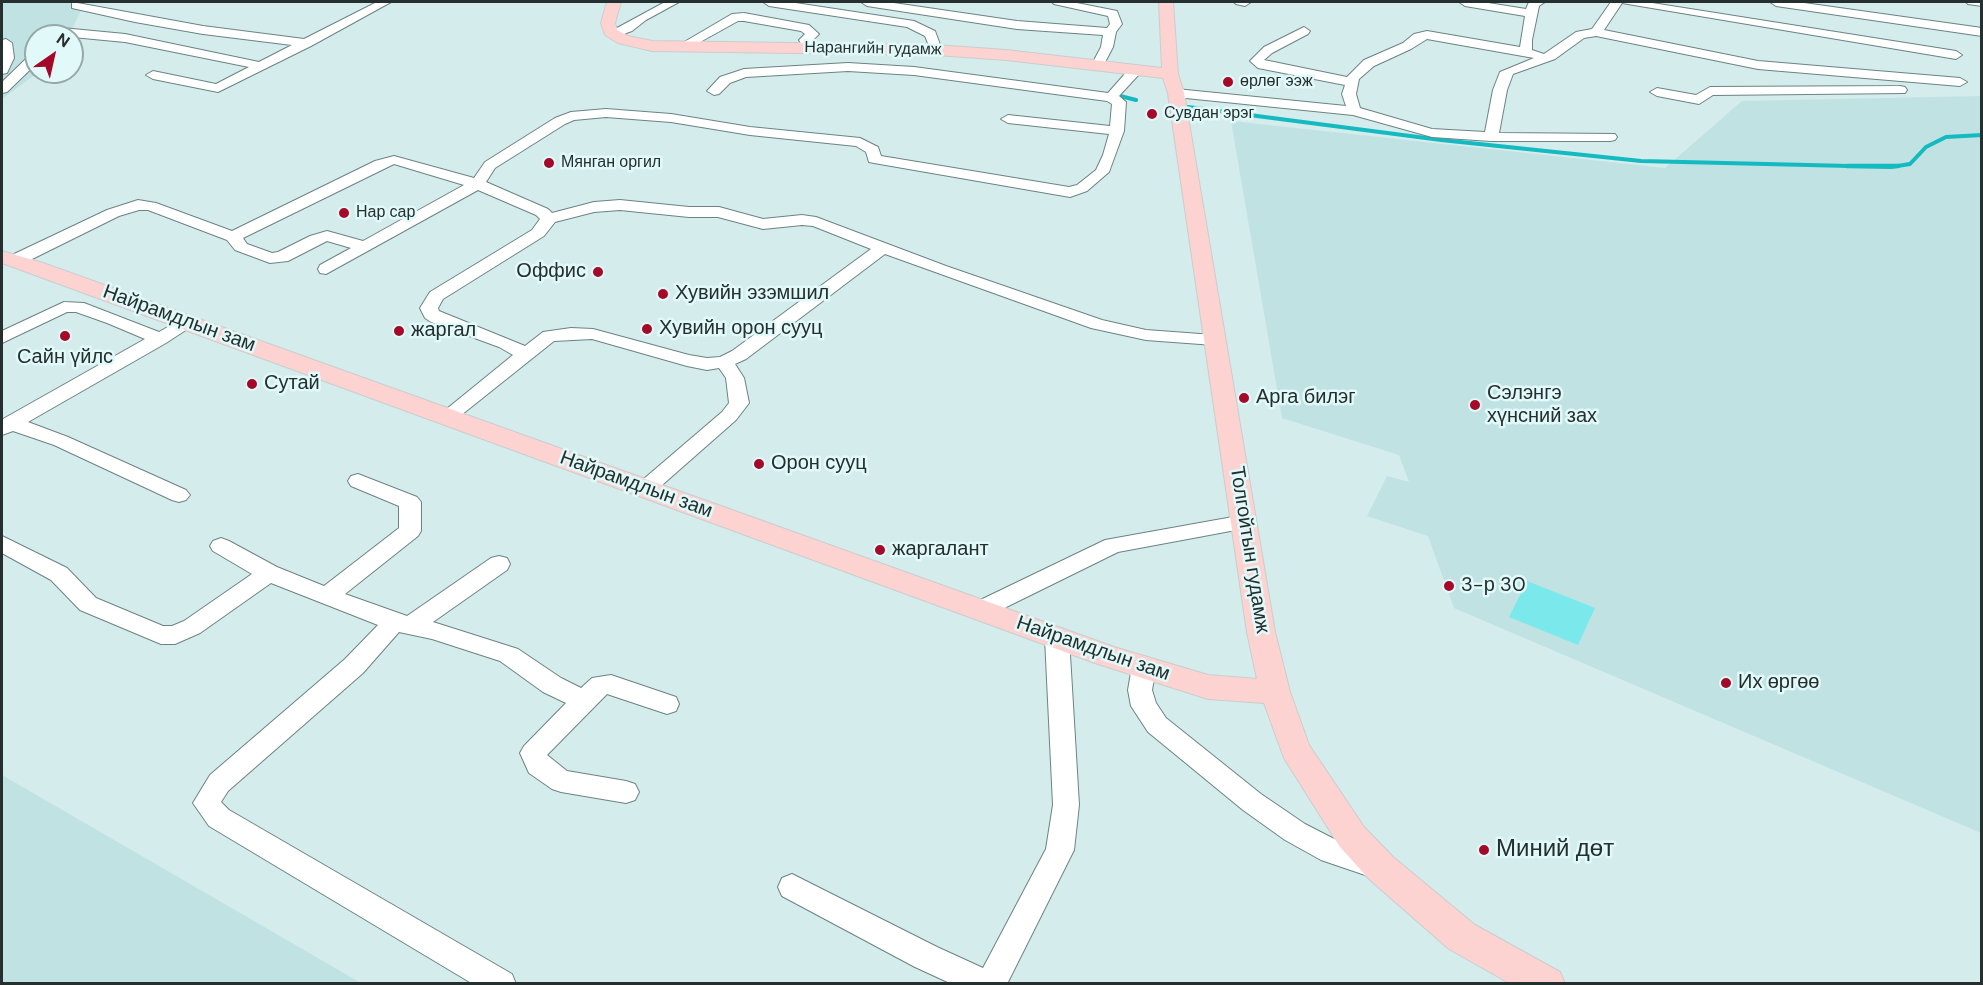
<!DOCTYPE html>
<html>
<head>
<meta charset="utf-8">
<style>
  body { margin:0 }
  #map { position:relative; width:1983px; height:985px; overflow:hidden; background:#d4ecec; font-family:"DM Sans",sans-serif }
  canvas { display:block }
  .frame { position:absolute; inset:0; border:3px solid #262f2f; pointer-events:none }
  .north { position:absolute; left:24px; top:24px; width:60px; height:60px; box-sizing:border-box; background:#e1f9f9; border:2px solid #96a8a8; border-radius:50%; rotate:34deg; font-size:16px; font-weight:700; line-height:24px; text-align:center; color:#262f2f }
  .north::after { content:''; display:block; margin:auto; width:21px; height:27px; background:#a5092a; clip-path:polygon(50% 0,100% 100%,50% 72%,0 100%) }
</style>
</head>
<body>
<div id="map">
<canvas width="1983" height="985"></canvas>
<div class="frame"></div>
<div class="north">N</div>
</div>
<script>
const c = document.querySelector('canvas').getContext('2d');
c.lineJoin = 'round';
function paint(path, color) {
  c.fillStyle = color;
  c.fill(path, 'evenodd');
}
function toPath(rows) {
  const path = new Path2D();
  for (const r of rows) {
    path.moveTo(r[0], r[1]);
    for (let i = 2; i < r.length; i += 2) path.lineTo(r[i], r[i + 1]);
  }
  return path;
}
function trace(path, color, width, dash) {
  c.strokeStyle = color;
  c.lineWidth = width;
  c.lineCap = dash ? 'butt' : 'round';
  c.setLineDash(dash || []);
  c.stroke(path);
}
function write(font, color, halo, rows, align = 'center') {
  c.font = font + ' "DM Sans",sans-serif';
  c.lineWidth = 5;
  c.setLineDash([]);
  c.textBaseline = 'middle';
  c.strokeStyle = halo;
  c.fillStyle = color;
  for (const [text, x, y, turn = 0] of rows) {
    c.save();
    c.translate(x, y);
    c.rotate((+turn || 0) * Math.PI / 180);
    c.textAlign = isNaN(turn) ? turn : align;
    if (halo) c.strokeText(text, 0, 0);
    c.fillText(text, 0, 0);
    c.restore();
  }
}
const built = toPath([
  [2,2,85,2,69,36,36,36,36,72,39,72,2,99],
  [1981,96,1981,833,1454,608,1428,536,1367,516,1387,476,1409,482,1399,455,1282,418,1231,121,1665,168,1742,101],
  [2,775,361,983,2,983]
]);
const green = toPath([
  [1527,581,1595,608,1578,645,1509,617]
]);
const streamFar1 = toPath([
  [1120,96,1136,100],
  [1188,107,1441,140,1641,161,1891,167,1910,164,1926,147,1946,137,1982,135]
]);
const stream = toPath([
  [1847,166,1898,166]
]);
const minor = toPath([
  [72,2,203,26,304,39,377,2,391,2,311,46,218,92,153,79,146,75,153,71,216,84,249,67,125,42,62,36,56,32,62,28,125,34,259,62,292,45,203,34,135,22,72,8,72,2],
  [665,2,679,2,646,20,632,31,612,38,606,34,665,2],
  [763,2,789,2,914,21,935,31,942,50,936,54,932,53,925,36,907,27,769,6,763,2],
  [861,2,887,2,1017,21,1107,28,1110,24,1108,16,1054,4,1052,2,1072,2,1117,11,1122,24,1116,32,1113,47,1103,66,1097,70,1091,66,1101,47,1103,35,1017,29,867,6,861,2],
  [1234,2,1251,2,1245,6,1236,4,1234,2],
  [1459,2,1482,2,1526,9,1529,2,1545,2,1539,6,1532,40,1532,50,1544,54,1576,32,1592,29,1611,2,1646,2,1956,51,1962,55,1956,59,1622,3,1604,30,1758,61,1960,78,1967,82,1960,86,1758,69,1596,36,1584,38,1555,59,1513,74,1507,90,1499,133,1615,134,1617,137,1615,140,1610,141,1491,141,1432,137,1353,115,1176,97,1169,93,1176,89,1346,106,1342,94,1345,85,1258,68,1250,61,1264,47,1304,27,1310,31,1308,34,1272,53,1264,60,1347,77,1364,60,1403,43,1414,34,1427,31,1520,47,1525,16,1465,6,1459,2],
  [1427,39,1534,58,1500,72,1493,90,1485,132,1432,129,1360,108,1356,94,1359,79,1374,66,1411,49,1427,39],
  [1770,2,1797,2,1982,28,1982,36,1776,6,1770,2],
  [1966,2,1982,2,1982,6,1968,4,1966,2],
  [744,13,809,25,819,34,812,41,815,48,813,51,805,51,799,40,805,34,801,31,744,21,738,21,684,51,676,51,674,48,732,14,744,13],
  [6,39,12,43,14,58,7,73,2,74,2,40,6,39],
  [36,53,36,64,7,92,2,93,2,82,31,54,36,53],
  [848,63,914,67,1108,93,1131,67,1136,66,1143,70,1119,96,1126,102,1124,131,1109,172,1087,191,1070,197,874,163,869,162,866,152,856,146,750,135,671,122,606,117,574,120,565,124,495,168,486,182,548,209,552,213,594,202,620,200,689,207,719,207,763,219,802,215,816,217,946,266,1102,320,1146,330,1214,335,1220,336,1223,340,1220,344,1214,345,1146,340,1091,328,885,254,746,359,735,364,744,378,749,403,736,420,653,493,646,495,639,493,636,488,639,483,722,412,729,403,726,378,719,368,707,370,687,366,592,339,554,341,455,420,448,422,441,420,438,416,513,355,499,347,431,322,425,318,420,308,430,292,532,230,540,219,536,215,478,190,326,274,320,273,318,269,320,265,351,248,327,241,288,261,270,263,235,250,227,240,148,210,139,210,119,216,22,264,16,265,8,260,10,256,107,210,138,200,156,203,232,231,375,161,394,156,474,178,485,162,555,118,571,112,606,109,671,114,750,127,860,138,878,147,881,156,1069,187,1077,185,1096,170,1103,155,1109,134,1008,123,1001,119,1008,115,1110,126,1112,104,1107,101,914,75,848,71,746,77,730,83,719,94,714,95,707,91,720,77,744,69,848,63],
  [394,164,464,185,363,241,327,231,310,236,278,252,272,253,247,244,243,238,394,164],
  [620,210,689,217,718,217,763,229,802,225,813,226,871,249,732,351,720,357,707,358,689,355,593,329,571,328,543,332,525,346,439,311,438,308,443,299,544,236,555,222,594,212,620,210],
  [1900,86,1905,87,1907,90,1905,93,1713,95,1699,104,1657,96,1650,92,1657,88,1696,95,1710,87,1900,86],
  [64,302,84,303,159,332,183,318,195,318,198,322,166,343,28,422,68,437,186,490,190,495,186,500,179,502,172,500,54,445,13,431,2,435,3,419,145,339,107,323,76,312,67,312,2,343,2,331,64,302],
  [358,474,417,497,421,502,421,531,418,536,345,594,407,616,491,558,499,556,507,558,510,564,507,570,433,622,518,649,561,678,581,688,592,678,611,675,676,697,679,704,676,711,667,714,607,694,547,755,567,771,626,781,635,784,639,792,635,800,626,803,561,792,552,789,529,773,520,753,524,746,566,703,543,692,500,661,432,639,399,632,363,673,228,791,221,802,229,810,512,974,516,984,473,984,209,826,193,803,210,775,345,659,378,625,271,583,200,633,175,644,161,644,80,610,51,580,2,553,2,536,67,568,96,598,163,626,172,626,184,621,252,574,213,551,210,546,213,541,221,538,229,541,277,567,324,586,399,528,399,506,351,486,348,481,351,476,358,474],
  [1244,515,1252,517,1255,522,1252,527,1118,552,988,616,980,618,972,616,968,610,972,604,1105,540,1244,515],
  [1057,629,1065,632,1069,638,1079,805,1074,850,1007,984,952,984,915,967,782,896,778,887,782,878,792,874,937,947,983,968,1046,849,1053,805,1045,638,1049,632,1057,629],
  [1144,658,1153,660,1156,667,1152,690,1156,703,1166,718,1261,794,1305,824,1340,842,1384,857,1388,866,1384,875,1374,878,1321,860,1285,840,1243,810,1148,732,1131,706,1128,690,1132,667,1135,660,1144,658]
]);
const major = toPath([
  [607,2,621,2,615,23,617,30,628,36,652,41,936,45,1006,50,1162,68,1159,2,1173,2,1178,74,1184,93,1275,632,1290,692,1309,745,1364,827,1393,857,1475,925,1560,972,1565,984,1511,984,1449,949,1369,879,1340,847,1284,758,1264,703,1208,699,1095,663,2,263,2,251,43,263,1114,647,1208,675,1257,679,1247,632,1168,93,1163,78,1006,60,936,55,652,51,618,43,605,35,601,23,607,2]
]);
const markers = [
  [1228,82,6,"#a5092a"],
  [1152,114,6,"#a5092a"],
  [549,163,6,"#a5092a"],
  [344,213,6,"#a5092a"],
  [598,272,6,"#a5092a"],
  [663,294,6,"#a5092a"],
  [647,329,6,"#a5092a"],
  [399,331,6,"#a5092a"],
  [65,336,6,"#a5092a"],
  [252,384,6,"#a5092a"],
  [1244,398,6,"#a5092a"],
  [1475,405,6,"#a5092a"],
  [759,464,6,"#a5092a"],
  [880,550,6,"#a5092a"],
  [1449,586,6,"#a5092a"],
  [1726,683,6,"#a5092a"],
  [1484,850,6,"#a5092a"]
];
const farStreetnames = [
  ["Нарангийн гудамж",873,49,1]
];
const farPoinames = [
  ["өрлөг ээж",1240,82],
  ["Сувдан эрэг",1164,114],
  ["Мянган оргил",561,163],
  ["Нар сар",356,213]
];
const poiNames = [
  ["Оффис",586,272,"right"],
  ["Хувийн эзэмшил",675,294],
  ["Хувийн орон сууц",659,329],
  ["жаргал",411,331],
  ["Сайн үйлс",65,358,"center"],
  ["Сутай",264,384],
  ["Сэлэнгэ",1487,394],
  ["хүнсний зах",1487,417],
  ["Арга билэг",1256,398],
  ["Орон сууц",771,464],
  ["жаргалант",892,550],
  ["3-р 30",1461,586],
  ["Их өргөө",1738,683]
];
const streetNames = [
  ["Найрамдлын зам",179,319,20],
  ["Найрамдлын зам",636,485,20],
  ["Толгойтын гудамж",1249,550,81],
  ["Найрамдлын зам",1093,649,19]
];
const nearPoinames = [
  ["Миний дөт",1496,850]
];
paint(built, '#c0e2e3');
paint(green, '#7be9ec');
trace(streamFar1, '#13babf', 4);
trace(stream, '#13babf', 4.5);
trace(minor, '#6d8383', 2);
trace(major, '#cbcdcd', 2);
paint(minor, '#fff');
paint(major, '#fcd3d1');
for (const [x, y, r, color] of markers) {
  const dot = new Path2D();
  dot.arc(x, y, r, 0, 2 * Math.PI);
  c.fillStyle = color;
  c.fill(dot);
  trace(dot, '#e1f9f9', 2);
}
write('16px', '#262f2f', '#e1f9f9', farStreetnames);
write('16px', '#262f2f', '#e1f9f9', farPoinames, 'left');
write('20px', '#262f2f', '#e1f9f9', poiNames, 'left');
write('20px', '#262f2f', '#e1f9f9', streetNames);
write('24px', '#262f2f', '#e1f9f9', nearPoinames, 'left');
</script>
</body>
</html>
